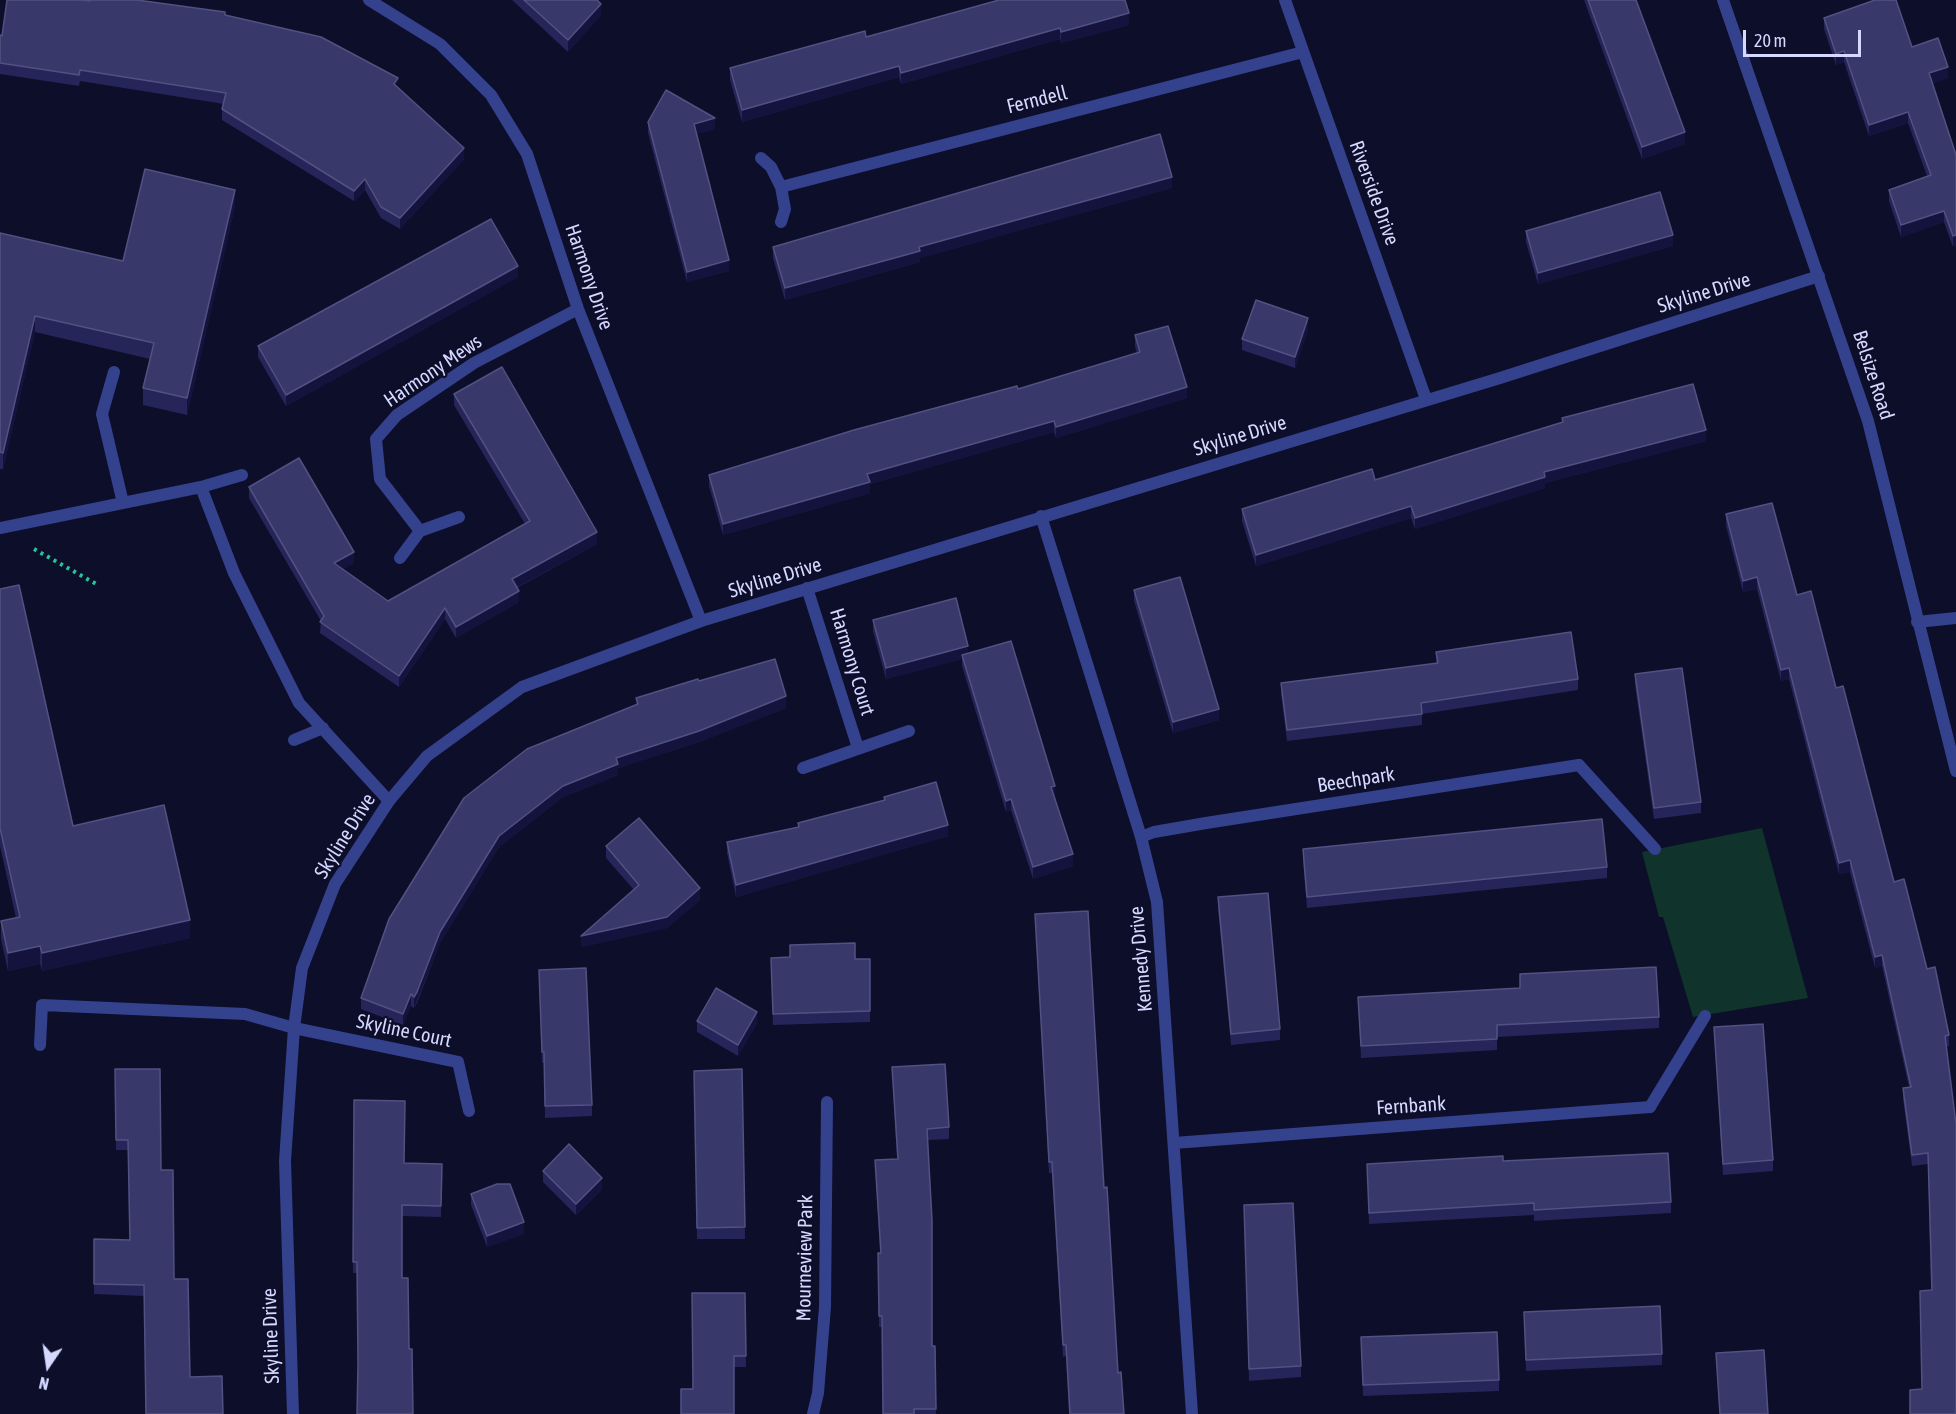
<!DOCTYPE html>
<html>
<head>
<meta charset="utf-8">
<style>
  body { margin:0 }
  #map { position:relative; width:1956px; height:1414px; overflow:hidden; background:#0d0e29; font-family:"Asap Condensed",sans-serif }
  canvas { display:block }
  .north { position:absolute; left:18px; top:1336px; width:60px; height:60px; -webkit-text-stroke:4px #0d0e29; paint-order:stroke; rotate:193deg; font-size:16px; font-weight:700; line-height:24px; text-align:center; color:#d5d8ff }
  .north::after { content:''; display:block; margin:auto; width:21px; height:27px; background:#d5d8ff; clip-path:polygon(50% 0,100% 100%,50% 72%,0 100%) }
  .scale { position:absolute; left:1743px; top:30px; width:118px; height:27px; box-sizing:border-box; border:3px solid #d5d8ff; border-top:0; padding-left:8px; font-size:18px; line-height:21px; white-space:nowrap; color:#d5d8ff; -webkit-text-stroke:4px #0d0e29; paint-order:stroke }
</style>
</head>
<body>
<div id="map">
<canvas width="1956" height="1414"></canvas>
<div class="north">N</div>
<div class="scale">20 m</div>
</div>
<script>
const c = document.querySelector('canvas').getContext('2d');
c.lineJoin = 'round';
function paint(path, color) {
  c.fillStyle = color;
  c.fill(path, 'evenodd');
}
function toPath(rows) {
  const path = new Path2D();
  for (const r of rows) {
    path.moveTo(r[0], r[1]);
    for (let i = 2; i < r.length; i += 2) path.lineTo(r[i], r[i + 1]);
  }
  return path;
}
function trace(path, color, width, dash) {
  c.strokeStyle = color;
  c.lineWidth = width;
  c.lineCap = dash ? 'butt' : 'round';
  c.setLineDash(dash || []);
  c.stroke(path);
}
function write(font, color, halo, rows, align = 'center') {
  c.font = font + ' "Asap Condensed",sans-serif';
  c.lineWidth = 4.5;
  c.setLineDash([]);
  c.textBaseline = 'middle';
  c.strokeStyle = halo;
  c.fillStyle = color;
  for (const [text, x, y, turn = 0] of rows) {
    c.save();
    c.translate(x, y);
    c.rotate((+turn || 0) * Math.PI / 180);
    c.textAlign = isNaN(turn) ? turn : align;
    if (halo) c.strokeText(text, 0, 0);
    c.fillText(text, 0, 0);
    c.restore();
  }
}
const green = toPath([
  [1762,828,1808,998,1693,1017,1663,917,1659,917,1642,852]
]);
const path = toPath([
  [34,549,98,585]
]);
const service = toPath([
  [114,372,102,414,123,503],
  [242,475,201,487,234,573,299,703,389,801],
  [0,528,201,487],
  [294,740,323,728],
  [1579,765,1655,849],
  [40,1045,42,1005,245,1014,294,1028],
  [1650,1107,1705,1016]
]);
const minor = toPath([
  [369,0,440,44,491,95,527,154,578,309,701,621],
  [1285,0,1426,399],
  [761,158,771,167,781,187,785,209,781,222],
  [781,187,1303,52],
  [1041,516,1141,837,1157,902,1192,1414],
  [420,531,380,479,376,439,397,415,474,363,578,309],
  [400,558,420,531,459,517],
  [807,588,858,748],
  [1917,622,1956,618],
  [803,768,909,731],
  [1141,837,1154,832,1206,823,1579,765],
  [294,1028,458,1062,469,1111],
  [1174,1143,1650,1107],
  [293,1414,285,1161,294,1028,302,968,335,884,389,801,427,756,522,687,701,621,1500,378,1819,276],
  [813,1414,818,1393,825,1307,827,1102]
]);
const tertiary = toPath([
  [1723,0,1868,421,1956,771]
]);
const wall = toPath([
  [512,0,597,0,601,15,568,52],
  [1584,0,1636,0,1685,144,1642,159],
  [225,15,398,87,464,159,400,229,381,218,365,190,354,201,222,120,222,109,224,104,80,81,79,86,0,74,0,35],
  [1824,18,1912,47,1948,78,1933,83,1956,155,1953,247,1944,222,1901,237,1889,201,1889,190,1927,176,1908,123,1869,136,1844,62,1836,65,1824,29],
  [1129,25,1061,43,1060,39,901,84,899,77,742,122,730,80,730,68,866,37],
  [648,122,715,129,697,134,729,271,687,282,648,133],
  [1172,188,920,258,920,262,785,300,773,258,773,247],
  [235,206,187,415,143,405,143,388,150,359,35,332,3,469,0,469,0,233,123,261],
  [1526,231,1673,246,1538,284,1526,242],
  [518,277,286,406,258,357,258,346],
  [1308,330,1295,368,1242,350,1242,339],
  [1135,335,1187,398,1056,438,1054,432,870,484,870,493,723,535,709,486,709,475,1018,389,1137,353,1135,347],
  [454,394,597,544,517,588,519,602,456,638,445,619,399,687,320,633,321,621,249,498,249,487,354,563,343,569,388,601,525,524,454,405],
  [1562,418,1706,441,1545,483,1545,488,1415,529,1411,518,1256,566,1242,521,1242,509,1375,480,1562,422],
  [1726,514,1797,595,1836,688,1894,882,1927,969,1949,1035,1949,1046,1946,1047,1956,1124,1922,1389,1931,1290,1928,1164,1912,1166,1903,1099,1903,1088,1909,1087,1882,966,1875,968,1850,872,1839,874,1789,679,1781,681,1757,589,1743,592,1726,526],
  [0,589,73,826,190,938,42,971,40,964,8,971,1,939,1,921,16,918,0,846],
  [1134,590,1219,720,1173,733,1134,601],
  [873,620,968,653,1055,797,1073,866,1033,879,1011,810,1006,812,962,666,962,659,886,679,873,631],
  [1436,652,1578,679,1578,690,1422,714,1422,725,1287,741,1281,694,1281,683,1436,663],
  [1635,674,1701,802,1701,813,1654,819,1635,685],
  [699,681,786,708,699,742,618,768,618,775,563,797,499,847,440,943,417,1003,414,1008,411,1006,403,1025,361,1009,361,998,389,919,636,705,636,698],
  [884,797,948,836,736,897,727,853,727,842,798,827,798,823,884,800],
  [606,846,700,900,667,928,581,947,634,890,606,858],
  [1303,849,1607,867,1607,878,1307,908,1303,860],
  [1218,897,1280,1029,1280,1040,1231,1045,1218,909],
  [1035,914,1104,1188,1118,1373,1124,1414,1069,1414,1066,1356,1063,1357,1052,1173,1049,1173],
  [855,959,870,959,870,1022,773,1025,771,969],
  [1520,974,1659,1017,1659,1028,1497,1037,1497,1050,1361,1058,1358,997,1520,988],
  [539,982,592,1105,592,1116,545,1118,544,1063,542,1063],
  [697,1021,757,1023,738,1056,697,1032],
  [1714,1027,1773,1160,1773,1171,1723,1175],
  [892,1067,949,1127,949,1139,928,1140,932,1346,935,1346,936,1414,883,1414,882,1327,879,1327,878,1253,880,1253,875,1160,897,1159],
  [115,1069,160,1069,146,1414,144,1296,94,1294,94,1239,129,1240,128,1150,116,1150],
  [742,1069,745,1239,697,1239,694,1071],
  [354,1100,404,1163,442,1164,441,1217,402,1216,358,1367,357,1273,353,1273],
  [1503,1161,1671,1202,1671,1213,1534,1221,1534,1215,1369,1224,1367,1164],
  [543,1171,602,1189,576,1215,543,1182],
  [471,1194,524,1234,487,1247,471,1205],
  [1244,1205,1301,1366,1301,1377,1249,1381],
  [745,1293,746,1367,734,1367,693,1389],
  [1524,1312,1662,1354,1662,1365,1526,1371],
  [1361,1337,1499,1380,1499,1391,1363,1396]
]);
const shadedWall = toPath([
  [601,4,601,15,568,52,568,40],
  [1129,13,1129,25,1061,43,1061,32],
  [1060,28,1060,39,901,84,901,73],
  [1844,51,1844,62,1836,65,1836,54],
  [899,66,899,77,742,122,742,110],
  [1948,67,1948,78,1929,85,1929,73],
  [1908,112,1908,123,1869,136,1869,125],
  [715,118,715,129,694,135,694,124],
  [1685,132,1685,144,1642,159,1642,147],
  [464,148,464,159,400,229,400,218],
  [1172,177,1172,188,920,258,920,262,785,300,785,288,919,247],
  [365,179,365,190,354,201,354,191],
  [235,190,235,206,187,415,187,398],
  [1944,211,1944,222,1901,237,1901,225],
  [1673,235,1673,246,1538,284,1538,273],
  [1956,235,1956,246,1953,247,1953,236],
  [729,260,729,271,687,282,687,272],
  [518,266,518,277,286,406,286,395],
  [35,316,35,332,3,469,3,453],
  [1308,318,1308,330,1295,368,1295,357],
  [1187,387,1187,398,1056,438,1056,427],
  [1054,421,1054,432,870,484,870,493,723,535,723,524,867,474],
  [1706,430,1706,441,1545,483,1545,488,1415,529,1415,518,1544,472],
  [1411,506,1411,518,1256,566,1256,555],
  [597,532,597,544,512,590,512,579],
  [354,552,354,563,334,574,334,563],
  [1757,577,1757,589,1743,592,1743,581],
  [519,591,519,602,456,638,456,627],
  [445,608,445,619,399,687,399,676],
  [968,646,968,657,962,655,962,659,886,679,886,668],
  [1789,668,1789,679,1781,681,1781,670],
  [786,696,786,708,699,742,618,768,618,775,563,797,499,847,440,943,414,1008,414,997,440,932,499,836,563,786,616,758],
  [1219,709,1219,720,1173,733,1173,722],
  [1055,786,1055,797,1051,787],
  [1011,799,1011,810,1006,812,1006,801],
  [948,825,948,836,736,897,736,885],
  [1073,854,1073,866,1033,879,1033,867],
  [1850,860,1850,872,1839,874,1839,863],
  [700,888,700,900,667,928,581,947,581,936],
  [190,920,190,938,42,971,42,953],
  [40,946,40,964,8,971,8,953],
  [1882,955,1882,966,1875,968,1875,957],
  [411,994,411,1006,403,1025,403,1014],
  [757,1012,757,1023,738,1056,738,1045],
  [602,1178,602,1189,576,1215,576,1204],
  [524,1222,524,1234,487,1247,487,1236]
]);
const building = toPath([
  [7,0,82,0,90,1,90,0,137,0,225,12,225,15,321,37,398,78,394,84,464,148,400,218,381,207,365,179,354,191,222,109,226,93,80,70,79,75,0,63,0,35,2,36,7,0],
  [524,0,597,0,601,4,568,40,524,0],
  [999,0,1125,0,1129,13,1061,32,1060,28,901,73,899,66,742,110,730,68,865,31,866,37,999,0],
  [1588,0,1636,0,1685,132,1642,147,1588,0],
  [1875,0,1896,0,1912,47,1938,38,1948,67,1929,73,1956,155,1956,235,1953,236,1944,211,1901,225,1889,190,1931,175,1908,112,1869,125,1844,51,1836,54,1824,18,1875,0],
  [666,90,715,118,694,124,729,260,687,272,648,122,666,90],
  [1160,134,1172,177,919,247,920,251,785,288,773,247,1160,134],
  [145,169,235,190,187,398,143,388,154,343,35,316,3,453,0,452,0,233,123,261,145,169],
  [1660,192,1673,235,1538,273,1526,231,1660,192],
  [491,219,518,266,286,395,258,346,491,219],
  [1256,300,1308,318,1295,357,1242,339,1256,300],
  [1168,326,1187,387,1056,427,1054,421,867,474,870,482,723,524,709,475,854,430,1017,386,1018,389,1140,352,1135,335,1168,326],
  [502,367,597,532,512,579,519,591,456,627,445,608,399,676,320,622,324,616,249,487,299,458,354,552,334,563,388,601,530,521,454,394,502,367],
  [1693,384,1706,430,1544,472,1545,477,1415,518,1411,506,1256,555,1242,509,1372,469,1375,480,1563,422,1562,418,1693,384],
  [1772,503,1797,595,1811,591,1836,688,1843,686,1894,882,1904,879,1927,969,1935,967,1949,1035,1945,1036,1956,1124,1956,1414,1910,1414,1910,1390,1922,1389,1920,1291,1932,1290,1928,1153,1912,1155,1903,1088,1911,1087,1882,955,1875,957,1850,860,1839,863,1789,668,1781,670,1757,577,1743,581,1726,514,1772,503],
  [1180,577,1219,709,1173,722,1134,590,1180,577],
  [19,585,73,826,164,805,190,920,42,953,40,946,8,953,1,921,20,917,0,828,0,589,19,585],
  [956,598,968,646,886,668,873,620,956,598],
  [1571,632,1578,679,1421,703,1422,714,1287,730,1281,683,1438,663,1436,652,1571,632],
  [1011,641,1055,786,1051,787,1073,854,1033,867,1011,799,1006,801,962,655,1011,641],
  [775,659,786,696,699,731,616,758,618,764,563,786,499,836,440,932,417,992,414,997,411,994,403,1014,361,998,389,919,464,798,527,749,638,704,636,698,698,679,699,681,775,659],
  [1682,668,1701,802,1654,808,1635,674,1682,668],
  [936,782,948,825,736,885,727,842,799,827,798,823,885,800,884,797,936,782],
  [639,818,700,888,667,917,581,936,639,885,606,846,639,818],
  [1602,819,1607,867,1307,897,1303,849,1602,819],
  [1268,893,1280,1029,1231,1034,1218,897,1268,893],
  [1088,911,1104,1188,1107,1187,1118,1373,1121,1372,1124,1414,1070,1414,1066,1345,1063,1345,1052,1162,1049,1162,1035,914,1088,911],
  [855,943,855,959,870,959,870,1011,773,1014,771,958,790,957,790,945,855,943],
  [1656,967,1659,1017,1497,1025,1497,1039,1361,1046,1358,997,1520,988,1520,974,1656,967],
  [586,968,592,1105,545,1106,544,1052,542,1052,539,970,586,968],
  [716,988,757,1012,738,1045,697,1021,716,988],
  [1763,1024,1773,1160,1723,1164,1714,1027,1763,1024],
  [945,1064,949,1127,927,1129,932,1220,932,1346,935,1346,936,1409,914,1409,914,1414,883,1414,882,1316,879,1316,878,1253,881,1253,875,1160,898,1159,892,1067,945,1064],
  [115,1069,160,1069,161,1170,173,1170,174,1279,188,1279,190,1377,222,1376,223,1414,146,1414,144,1285,94,1284,94,1239,130,1240,128,1140,116,1140,115,1069],
  [742,1069,745,1227,697,1228,694,1071,742,1069],
  [354,1100,405,1101,404,1163,442,1164,441,1206,402,1205,402,1278,408,1278,409,1349,412,1349,413,1414,357,1414,358,1364,357,1262,353,1262,354,1100],
  [569,1144,602,1178,576,1204,543,1171,569,1144],
  [1668,1153,1671,1202,1534,1210,1534,1203,1369,1213,1367,1164,1503,1156,1503,1161,1668,1153],
  [497,1184,510,1184,524,1222,487,1236,471,1194,497,1184],
  [1293,1203,1301,1366,1249,1369,1244,1205,1293,1203],
  [692,1293,745,1293,746,1356,734,1356,734,1414,681,1414,681,1389,693,1389,692,1293],
  [1660,1306,1662,1354,1526,1360,1524,1312,1660,1306],
  [1497,1332,1499,1380,1363,1385,1361,1337,1497,1332],
  [1764,1350,1768,1414,1720,1414,1716,1353,1764,1350]
]);
const streetNames = [
  ["Ferndell",1037,100,-14],
  ["Riverside Drive",1374,193,70],
  ["Harmony Drive",589,277,71],
  ["Skyline Drive",1704,293,-17],
  ["Harmony Mews",433,371,-34],
  ["Belsize Road",1873,375,72],
  ["Skyline Drive",1240,436,-17],
  ["Skyline Drive",775,578,-17],
  ["Harmony Court",852,662,73],
  ["Beechpark",1356,780,-9],
  ["Skyline Drive",345,836,-58],
  ["Kennedy Drive",1141,959,-95],
  ["Skyline Court",404,1031,12],
  ["Fernbank",1411,1106,-4],
  ["Mourneview Park",805,1258,-89],
  ["Skyline Drive",271,1336,-92]
];
paint(green, '#10332b');
trace(path, '#23c59c', 4, [3, 4.5]);
trace(service, '#34418c', 12);
trace(minor, '#34418c', 12);
trace(tertiary, '#34418c', 12);
paint(wall, '#252559');
paint(shadedWall, '#14133e');
paint(building, '#38386a');
trace(building, '#515182', 1.5);
write('20px', '#d5d8ff', '#0d0e29', streetNames);
</script>
</body>
</html>
